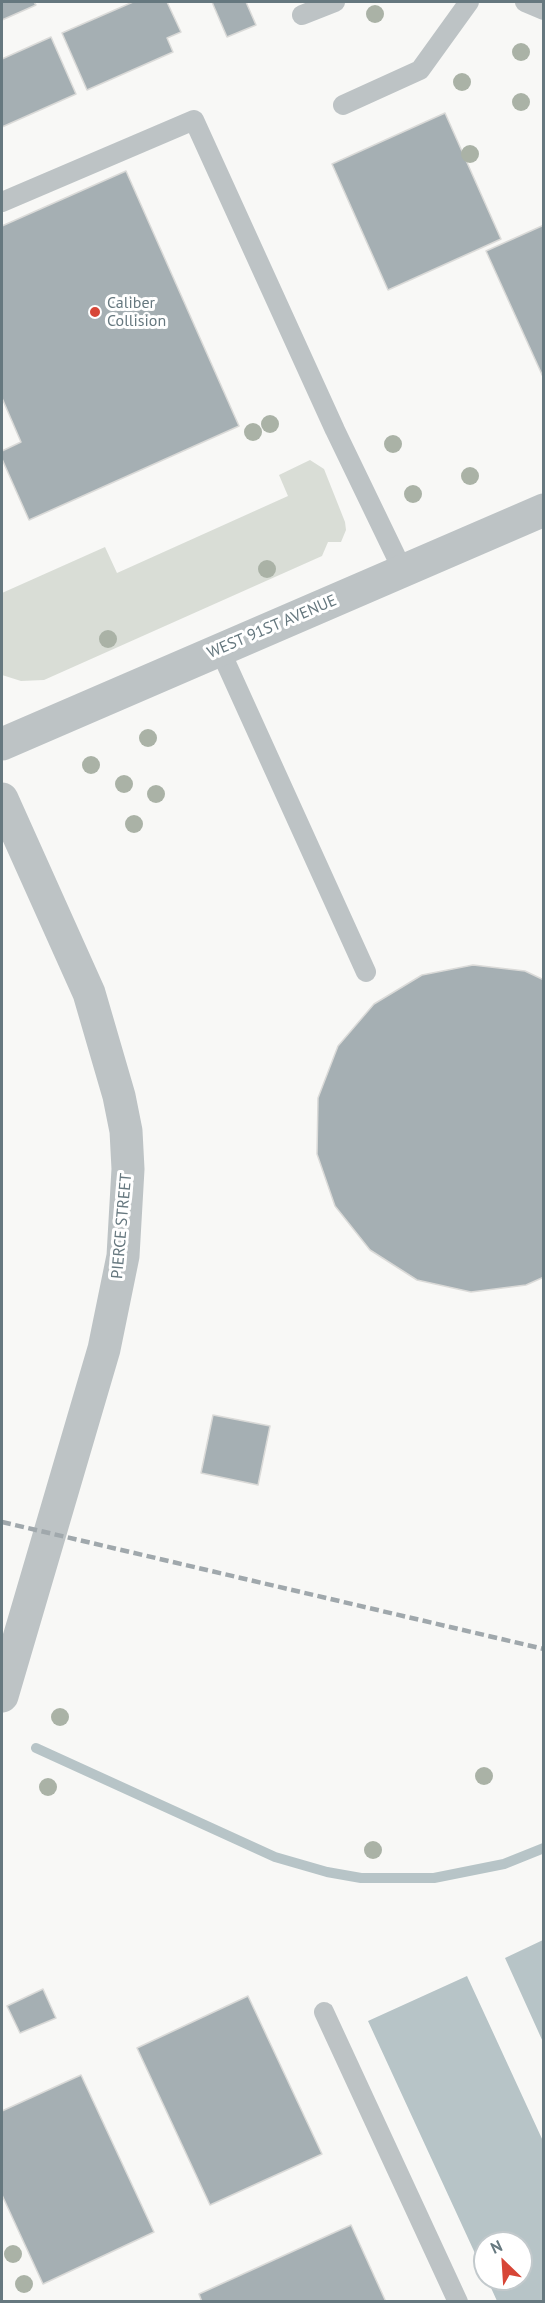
<!DOCTYPE html>
<html>
<head>
<meta charset="utf-8">
<style>
  body { margin:0 }
  #map { position:relative; width:545px; height:2303px; overflow:hidden; background:#f8f8f6; font-family:"PT Sans",sans-serif }
  canvas { display:block }
  .frame { position:absolute; inset:0; border:3px solid #66787f; pointer-events:none }
  .north { position:absolute; left:473px; top:2231px; width:60px; height:60px; box-sizing:border-box; background:#fff; border:2px solid #c2c9cc; border-radius:50%; rotate:335deg; font-size:16px; font-weight:700; line-height:24px; text-align:center; color:#66787f }
  .north::after { content:''; display:block; margin:auto; width:21px; height:27px; background:#d74637; clip-path:polygon(50% 0,100% 100%,50% 72%,0 100%) }
</style>
</head>
<body>
<div id="map">
<canvas width="545" height="2303"></canvas>
<div class="frame"></div>
<div class="north">N</div>
</div>
<script>
const c = document.querySelector('canvas').getContext('2d');
c.lineJoin = 'round';
function paint(path, color) {
  c.fillStyle = color;
  c.fill(path, 'evenodd');
}
function toPath(rows) {
  const path = new Path2D();
  for (const r of rows) {
    path.moveTo(r[0], r[1]);
    for (let i = 2; i < r.length; i += 2) path.lineTo(r[i], r[i + 1]);
  }
  return path;
}
function trace(path, color, width, dash) {
  c.strokeStyle = color;
  c.lineWidth = width;
  c.lineCap = dash ? 'butt' : 'round';
  c.setLineDash(dash || []);
  c.stroke(path);
}
function write(font, color, halo, rows, align = 'center') {
  c.font = font + ' "PT Sans",sans-serif';
  c.lineWidth = 6;
  c.setLineDash([]);
  c.textBaseline = 'middle';
  c.strokeStyle = halo;
  c.fillStyle = color;
  for (const [text, x, y, turn = 0] of rows) {
    c.save();
    c.translate(x, y);
    c.rotate((+turn || 0) * Math.PI / 180);
    c.textAlign = isNaN(turn) ? turn : align;
    if (halo) c.strokeText(text, 0, 0);
    c.fillText(text, 0, 0);
    c.restore();
  }
}
const green = toPath([
  [310,460,324,469,345,522,346,530,341,542,328,542,322,556,44,680,21,681,2,675,2,593,105,547,117,573,288,496,279,475]
]);
const water = toPath([
  [543,1940,543,2042,505,1958],
  [467,1976,543,2141,543,2301,497,2301,487,2279,521,2279,521,2243,485,2243,485,2275,368,2021]
]);
const stream = toPath([
  [36,1748,275,1857,327,1872,361,1878,434,1878,504,1864,544,1848]
]);
const building = toPath([
  [2,2,34,2,36,5,2,20,2,2],
  [133,2,167,2,181,32,167,38,173,52,87,90,62,33,133,2],
  [212,2,246,2,256,25,227,37,212,2],
  [51,37,76,94,2,127,2,59,51,37],
  [445,113,501,239,388,290,332,164,445,113],
  [126,171,239,426,29,520,2,459,2,451,21,442,2,398,2,226,126,171],
  [544,225,544,379,486,251,544,225],
  [473,965,525,971,544,980,544,1277,526,1285,471,1292,417,1280,370,1250,335,1206,317,1154,318,1098,338,1046,374,1004,422,975,473,965],
  [213,1415,270,1426,258,1485,201,1473,213,1415],
  [43,1989,56,2018,20,2033,7,2006,43,1989],
  [248,1996,322,2154,210,2205,137,2048,248,1996],
  [81,2075,154,2232,43,2284,2,2195,2,2111,81,2075],
  [351,2225,386,2302,202,2302,199,2294,351,2225]
]);
const service = toPath([
  [525,2,544,10],
  [302,15,335,2],
  [343,105,420,70,469,2],
  [2,202,194,120,335,430,403,571],
  [220,650,366,972],
  [324,2012,458,2302]
]);
const minor = toPath([
  [2,744,544,510]
]);
const tertiary = toPath([
  [2,799,89,993,119,1096,126,1131,128,1169,123,1256,104,1349,2,1696]
]);
const rail = toPath([
  [2,1522,544,1649]
]);
const trees = [
  [375,14],
  [521,52],
  [462,82],
  [521,102],
  [470,154],
  [270,424],
  [253,432],
  [393,444],
  [470,476],
  [413,494],
  [267,569],
  [108,639],
  [148,738],
  [91,765],
  [124,784],
  [156,794],
  [134,824],
  [60,1717],
  [484,1776],
  [48,1787],
  [373,1850],
  [13,2254],
  [24,2284]
];
const markers = [
  [95,312,6,"#d74637"]
];
const poiNames = [
  ["Caliber",107,303],
  ["Collision",107,321]
];
const streetNames = [
  ["WEST 91ST AVENUE",272,627,-23],
  ["PIERCE STREET",122,1226,-85]
];
paint(green, '#d9ddd6');
paint(water, '#b7c4c7');
trace(stream, '#b7c4c7', 10);
paint(building, '#a5afb3');
trace(building, '#dadad8', 1.5);
trace(service, '#bdc3c5', 20);
trace(minor, '#bdc3c5', 33);
trace(tertiary, '#bdc3c5', 33);
trace(rail, '#a0a8ac', 4.5, [9, 4.5]);
c.fillStyle = '#aab2a6';
for (const [x, y] of trees) {
  c.beginPath();
  c.arc(x, y, 9, 0, 2 * Math.PI);
  c.fill();
}
for (const [x, y, r, color] of markers) {
  const dot = new Path2D();
  dot.arc(x, y, r, 0, 2 * Math.PI);
  c.fillStyle = color;
  c.fill(dot);
  trace(dot, '#fff', 2);
}
write('16px', '#66787f', '#fff', poiNames, 'left');
write('16px', '#66787f', '#fff', streetNames);
</script>
</body>
</html>
